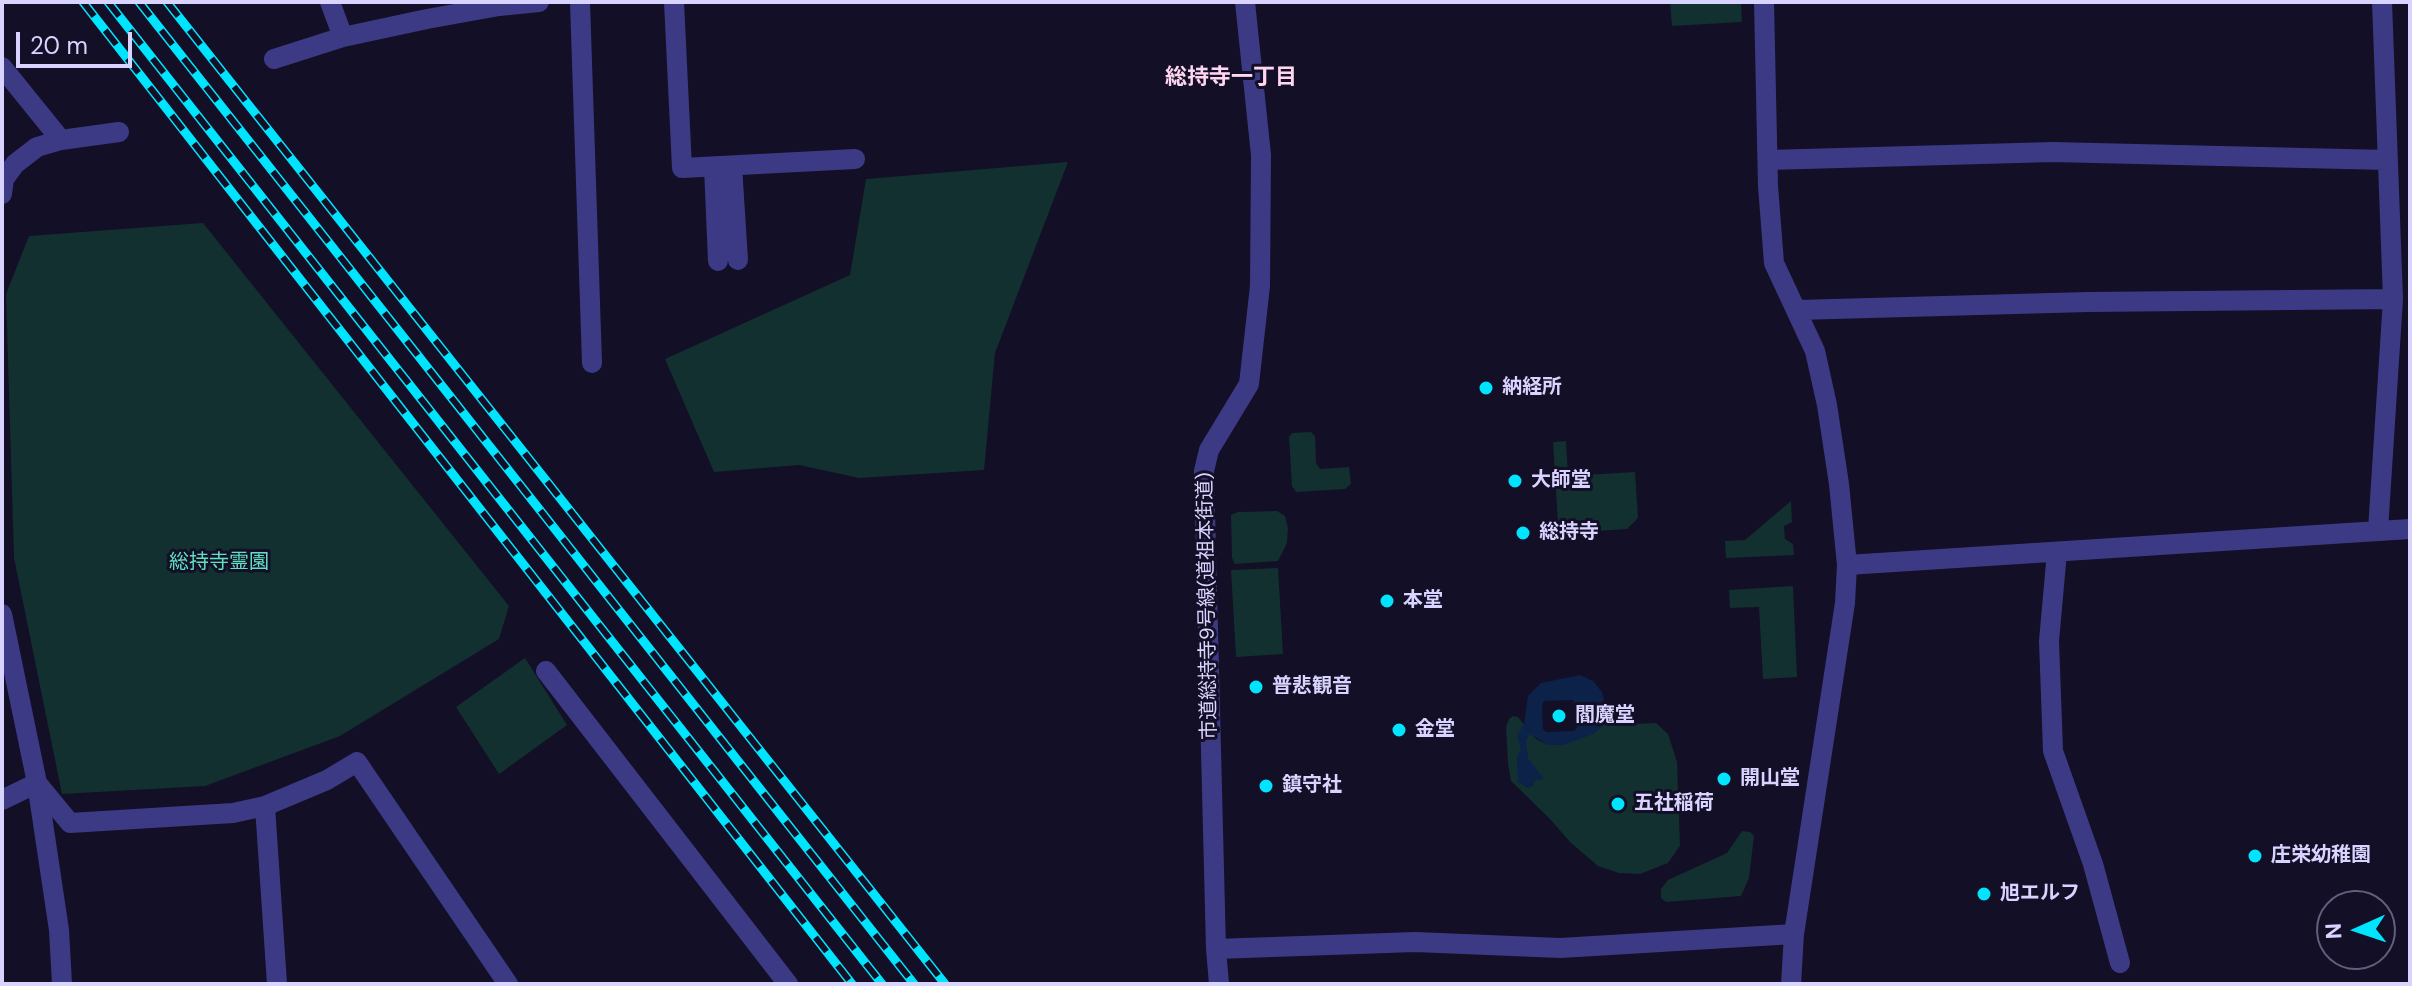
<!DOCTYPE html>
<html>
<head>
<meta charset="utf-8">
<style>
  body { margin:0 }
  #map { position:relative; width:2412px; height:986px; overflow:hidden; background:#130f26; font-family:"DM Sans",sans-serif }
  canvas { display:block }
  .frame { position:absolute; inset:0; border:4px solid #d9d4ff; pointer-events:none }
  .north { position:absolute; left:2316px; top:890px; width:80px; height:80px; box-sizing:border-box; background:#130f26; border:2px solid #625e7d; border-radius:50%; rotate:267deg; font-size:22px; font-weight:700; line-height:32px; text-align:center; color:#d9d4ff }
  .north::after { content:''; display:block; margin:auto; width:28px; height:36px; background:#00e5ff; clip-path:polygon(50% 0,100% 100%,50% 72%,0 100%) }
  .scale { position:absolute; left:16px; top:32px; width:116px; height:36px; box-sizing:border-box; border:4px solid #d9d4ff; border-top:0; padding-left:10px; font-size:24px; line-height:28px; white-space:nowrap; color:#d9d4ff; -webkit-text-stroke:6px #130f26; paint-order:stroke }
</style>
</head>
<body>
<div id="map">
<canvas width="2412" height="986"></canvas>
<div class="frame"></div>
<div class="north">N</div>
<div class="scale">20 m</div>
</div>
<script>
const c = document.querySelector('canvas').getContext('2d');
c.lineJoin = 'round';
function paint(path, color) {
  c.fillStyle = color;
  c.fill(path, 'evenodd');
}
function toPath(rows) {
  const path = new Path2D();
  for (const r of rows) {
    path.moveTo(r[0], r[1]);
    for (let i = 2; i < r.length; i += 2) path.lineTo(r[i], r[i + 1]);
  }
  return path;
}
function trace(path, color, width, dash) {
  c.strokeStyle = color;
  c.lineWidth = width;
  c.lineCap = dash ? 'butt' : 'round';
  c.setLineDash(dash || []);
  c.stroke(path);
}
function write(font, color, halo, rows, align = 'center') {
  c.font = font + ' "DM Sans","Noto Sans JP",sans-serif';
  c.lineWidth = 6;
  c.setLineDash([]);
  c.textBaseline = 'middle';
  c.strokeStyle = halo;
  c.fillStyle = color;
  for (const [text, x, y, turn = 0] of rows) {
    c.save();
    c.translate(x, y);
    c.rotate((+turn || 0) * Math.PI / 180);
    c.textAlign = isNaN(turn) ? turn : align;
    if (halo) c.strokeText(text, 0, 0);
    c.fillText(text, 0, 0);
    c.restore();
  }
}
const green = toPath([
  [1670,2,1741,2,1742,22,1672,26],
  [1068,162,995,353,984,470,859,478,799,465,714,472,665,359,850,275,866,179],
  [203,223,509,606,499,639,340,736,205,786,62,794,14,558,6,294,29,236],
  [1311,432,1315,436,1316,463,1320,469,1349,467,1351,484,1345,489,1296,492,1292,486,1289,437,1292,433],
  [1566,441,1568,476,1635,472,1638,518,1627,529,1567,533,1558,523,1553,442],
  [1791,501,1792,522,1784,526,1785,539,1793,544,1794,555,1726,558,1725,541,1745,540],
  [1277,511,1285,516,1288,528,1287,543,1278,561,1235,564,1232,558,1231,515,1238,512],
  [1278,568,1283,654,1236,657,1231,570],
  [1793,586,1797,677,1763,679,1759,607,1730,608,1729,590],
  [525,658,567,725,499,774,456,707],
  [1617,713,1631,717,1633,724,1656,723,1668,734,1677,762,1680,846,1668,863,1640,874,1619,873,1598,866,1570,842,1550,819,1511,781,1508,763,1506,727,1509,719,1513,716,1518,717,1536,739,1548,745,1563,745,1603,726,1603,716],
  [1742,831,1750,832,1754,836,1749,878,1741,896,1666,902,1661,898,1661,889,1668,880,1727,853]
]);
const water = toPath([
  [1580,675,1593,681,1602,692,1604,700,1603,726,1593,734,1563,745,1548,745,1530,734,1526,740,1528,758,1544,779,1534,781,1533,786,1528,788,1518,782,1517,757,1521,750,1517,736,1524,724,1528,696,1541,683],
  [1573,700,1577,728,1574,731,1546,732,1543,729,1542,705,1544,701]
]);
const service = toPath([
  [732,166,738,260],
  [714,167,718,261]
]);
const minor = toPath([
  [330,2,343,37],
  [580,2,592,363],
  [674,2,682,168,855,159],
  [1764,2,1768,186,1774,263,1815,351,1827,405,1839,484,1847,565,1845,603,1794,934,1791,984],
  [274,59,343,37,427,19,499,6,539,2],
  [2,67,61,140],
  [1768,160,2053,152,2387,160],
  [2,194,4,179,15,164,37,147,61,140,119,132],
  [1797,310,2088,302,2393,299],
  [2378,530,2393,299,2382,2],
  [2057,552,2049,641,2053,751,2093,864,2120,963],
  [1847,565,2410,529],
  [546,671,788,984],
  [37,783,70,823,233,813,265,806,327,780,357,762,508,984],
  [37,783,59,930,62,984],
  [265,806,277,984],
  [1216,949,1415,942,1560,948,1794,934],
  [1219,984,1216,949,1204,471,1209,450,1249,384,1260,286,1261,155,1245,2]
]);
const tertiary = toPath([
  [2,614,37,783,2,800]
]);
const rail = toPath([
  [83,2,852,984],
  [108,2,882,984],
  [139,2,914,984],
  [167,2,945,984]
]);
const markers = [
  [1486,388,8,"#00e5ff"],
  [1515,481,8,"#00e5ff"],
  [1523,533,8,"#00e5ff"],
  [1387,601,8,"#00e5ff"],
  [1256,687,8,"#00e5ff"],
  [1559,716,8,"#00e5ff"],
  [1399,730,8,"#00e5ff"],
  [1724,779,8,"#00e5ff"],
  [1266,786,8,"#00e5ff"],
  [1618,804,8,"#00e5ff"],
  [2255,856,8,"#00e5ff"],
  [1984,894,8,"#00e5ff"]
];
const poiNames = [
  ["納経所",1502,388],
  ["大師堂",1531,481],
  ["総持寺",1539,533],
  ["本堂",1403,601],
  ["普悲観音",1272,687],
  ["閻魔堂",1575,716],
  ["金堂",1415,730],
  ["開山堂",1740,779],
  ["鎮守社",1282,786],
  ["五社稲荷",1634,804],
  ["庄栄幼稚園",2271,856],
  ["旭エルフ",2000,894]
];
const parkNames = [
  ["総持寺霊園",219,563]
];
const streetNames = [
  ["市道総持寺9号線(道祖本街道)",1208,606,-91]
];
const neighbourhoodNames = [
  ["総持寺一丁目",1231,78]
];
paint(green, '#12302f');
paint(water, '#0c2248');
trace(service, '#3d3a85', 20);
trace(minor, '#3d3a85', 20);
trace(tertiary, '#3d3a85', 20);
trace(rail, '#00e5ff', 9);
trace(rail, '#130f26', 6, [18]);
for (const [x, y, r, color] of markers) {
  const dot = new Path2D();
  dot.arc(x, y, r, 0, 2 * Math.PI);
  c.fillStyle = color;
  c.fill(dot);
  trace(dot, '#130f26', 3);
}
write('bold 20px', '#d9d4ff', '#130f26', poiNames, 'left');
write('20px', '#5fe0c0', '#130f26', parkNames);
write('20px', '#d9d4ff', '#130f26', streetNames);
write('bold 22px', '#ffd6f0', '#130f26', neighbourhoodNames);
</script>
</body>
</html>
